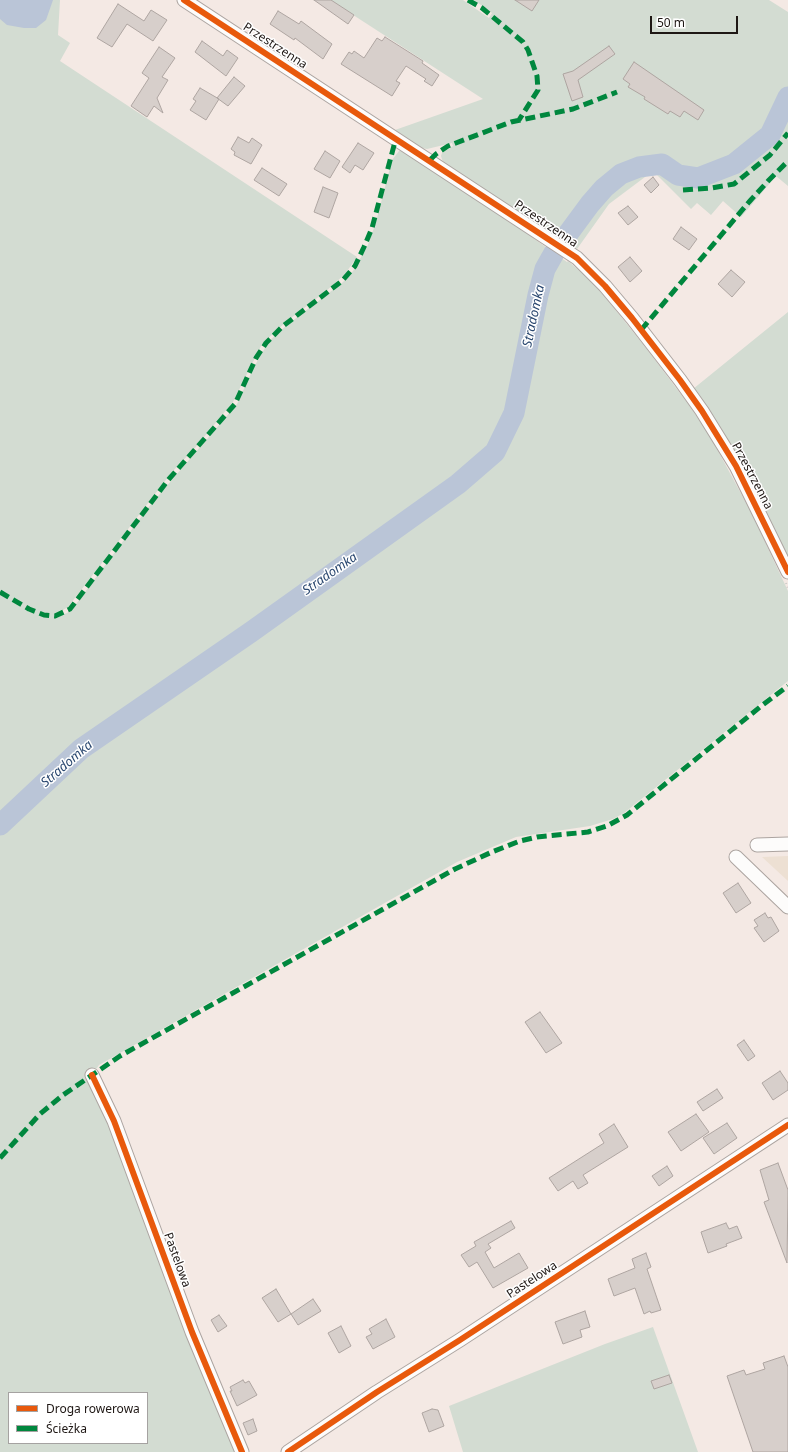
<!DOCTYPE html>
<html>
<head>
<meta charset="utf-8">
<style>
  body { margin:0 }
  #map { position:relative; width:788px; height:1452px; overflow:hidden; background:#f4e9e4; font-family:"Noto Sans",sans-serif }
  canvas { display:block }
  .legend { position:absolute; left:8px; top:1392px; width:140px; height:52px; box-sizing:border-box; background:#fff; border:1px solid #a5a2a1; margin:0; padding:5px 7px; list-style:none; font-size:12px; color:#1e1714 }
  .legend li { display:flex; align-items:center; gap:8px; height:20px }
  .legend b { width:20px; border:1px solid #a5a2a1 }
  .scale { position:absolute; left:650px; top:16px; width:88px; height:18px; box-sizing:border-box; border:2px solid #1e1714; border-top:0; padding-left:5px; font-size:12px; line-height:14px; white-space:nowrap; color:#1e1714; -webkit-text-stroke:3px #fff; paint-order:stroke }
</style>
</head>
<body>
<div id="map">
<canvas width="788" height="1452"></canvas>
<ul class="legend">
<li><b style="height:5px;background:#e8590c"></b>Droga rowerowa</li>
<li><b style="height:5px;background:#00873e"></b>Ścieżka</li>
</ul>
<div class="scale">50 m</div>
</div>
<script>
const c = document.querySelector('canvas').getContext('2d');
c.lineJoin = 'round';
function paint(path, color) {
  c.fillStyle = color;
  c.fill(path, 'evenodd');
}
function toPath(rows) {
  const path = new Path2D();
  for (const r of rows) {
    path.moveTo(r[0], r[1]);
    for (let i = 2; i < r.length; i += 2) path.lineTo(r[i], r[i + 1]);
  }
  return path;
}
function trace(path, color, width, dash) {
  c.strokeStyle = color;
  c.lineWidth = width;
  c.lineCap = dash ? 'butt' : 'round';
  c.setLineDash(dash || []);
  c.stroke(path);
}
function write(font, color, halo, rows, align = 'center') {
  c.font = font + ' "Noto Sans",sans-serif';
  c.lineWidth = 3;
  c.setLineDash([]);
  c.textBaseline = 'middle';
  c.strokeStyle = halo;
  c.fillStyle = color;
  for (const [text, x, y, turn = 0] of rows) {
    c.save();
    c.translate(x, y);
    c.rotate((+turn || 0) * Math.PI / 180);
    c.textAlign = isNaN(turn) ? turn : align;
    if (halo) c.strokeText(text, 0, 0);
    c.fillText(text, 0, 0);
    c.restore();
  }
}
const commercial = toPath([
  [788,856,788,881,762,857]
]);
const green = toPath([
  [0,0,60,0,58,35,70,43,60,61,357,257,345,274,325,292,286,322,262,344,233,402,195,448,172,472,68,607,58,613,58,616,67,613,76,604,147,509,237,404,254,367,269,341,287,325,343,282,353,271,368,245,376,222,392,160,399,151,402,151,515,224,540,243,567,262,568,261,582,273,602,293,646,348,689,405,710,436,752,514,788,591,788,681,624,813,613,819,590,826,516,837,457,862,99,1065,92,1075,236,1452,0,1452],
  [9,1393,147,1393,147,1443,9,1443],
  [330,0,463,0,489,18,492,13,474,0,769,0,788,12,788,186,776,176,741,217,723,201,711,215,697,203,691,209,653,171,609,204,577,249,550,229,548,231,443,162,441,156,442,153,453,146,452,143,427,149,422,148,395,130,483,99],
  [788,312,788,560,742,465,693,389],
  [653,1327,698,1452,463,1452,449,1406,605,1344]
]);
const water = toPath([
  [0,0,53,0,46,20,36,28,24,28,7,25,0,19]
]);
const river = toPath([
  [559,246,590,204,604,188,621,174,639,167,662,164,678,175,698,178,734,164,770,135,788,97],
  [0,825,81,749,251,632,458,484,495,452,514,413,538,295,545,269,554,253]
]);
const building = toPath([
  [314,0,331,0,354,15,348,24,314,0],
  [515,0,539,0,532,11,515,0],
  [118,4,144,21,151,10,167,20,153,41,127,24,112,47,97,38,118,4],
  [278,11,299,24,301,21,332,44,323,59,295,38,294,40,270,24,278,11],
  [385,37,423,61,422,63,439,75,432,86,424,81,426,79,406,66,396,81,400,83,392,96,341,64,349,52,352,54,354,51,364,58,377,38,382,41,385,37],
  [202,41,223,56,227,50,238,58,226,76,195,52,202,41],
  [609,46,615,54,578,80,583,97,572,101,563,74,573,71,609,46],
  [159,47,175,58,162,77,168,80,157,98,163,113,154,106,147,117,131,106,149,78,142,73,159,47],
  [634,62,704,110,698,120,684,111,680,117,670,111,668,114,644,99,645,97,628,87,630,84,623,79,634,62],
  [234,77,245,86,228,106,217,98,234,77],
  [200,88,219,99,206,120,190,110,196,101,193,99,200,88],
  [238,137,249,143,252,138,262,145,251,164,234,155,235,152,231,149,238,137],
  [358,143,374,153,363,170,355,165,350,173,342,167,358,143],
  [325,151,340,161,330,178,314,169,325,151],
  [262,168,287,184,279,196,254,180,262,168],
  [653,177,659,185,651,193,644,185,653,177],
  [323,187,338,193,329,218,314,212,323,187],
  [628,206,638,217,628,225,618,213,628,206],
  [681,227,697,239,689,250,673,239,681,227],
  [630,257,642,271,630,282,618,267,630,257],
  [731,270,745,282,732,297,718,284,731,270],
  [738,883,751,903,736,913,723,893,738,883],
  [765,913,768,918,771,917,779,931,764,942,754,928,758,926,754,920,765,913],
  [540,1012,562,1043,546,1053,525,1022,540,1012],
  [744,1040,755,1056,748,1061,737,1045,744,1040],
  [780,1071,788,1083,788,1090,773,1100,762,1083,780,1071],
  [717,1089,723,1098,703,1111,697,1102,717,1089],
  [696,1114,709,1132,681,1151,668,1132,696,1114],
  [727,1123,737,1138,714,1154,703,1138,727,1123],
  [614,1124,628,1147,583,1175,588,1183,578,1189,573,1181,558,1191,549,1178,604,1143,599,1134,614,1124],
  [778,1163,788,1190,787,1263,764,1202,769,1200,760,1170,778,1163],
  [667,1166,673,1176,659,1186,652,1176,667,1166],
  [511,1221,515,1228,488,1244,491,1248,485,1252,494,1268,519,1253,528,1268,493,1288,477,1262,469,1267,461,1255,476,1246,474,1242,511,1221],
  [726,1223,729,1229,737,1226,742,1238,726,1244,727,1246,708,1253,701,1232,726,1223],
  [646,1253,651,1267,647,1269,661,1310,651,1313,650,1311,644,1314,635,1288,614,1296,608,1279,635,1268,632,1259,646,1253],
  [276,1289,291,1314,278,1322,262,1298,276,1289],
  [313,1299,321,1311,298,1325,291,1314,313,1299],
  [585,1311,590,1327,580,1330,582,1337,563,1344,555,1322,585,1311],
  [219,1315,227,1326,218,1332,211,1320,219,1315],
  [386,1319,395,1337,373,1349,366,1337,372,1334,369,1329,386,1319],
  [341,1326,351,1346,339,1353,328,1333,341,1326],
  [784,1356,788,1367,788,1452,753,1452,727,1376,744,1370,746,1375,765,1369,763,1363,784,1356],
  [669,1375,672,1383,654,1389,651,1381,669,1375],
  [243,1380,245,1383,249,1381,257,1395,237,1406,230,1391,232,1391,230,1387,243,1380],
  [432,1409,438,1410,444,1426,429,1432,422,1413,432,1409],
  [253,1419,257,1431,248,1435,243,1423,253,1419]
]);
const path = toPath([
  [786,583,788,589]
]);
const minor = toPath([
  [184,0,577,258,605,286,632,318,680,380,702,411,736,466,788,572],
  [757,845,788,844],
  [736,857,788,907],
  [92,1075,114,1121,192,1332,242,1452],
  [288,1452,377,1392,460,1340,788,1125]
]);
const quiet = toPath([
  [468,0,482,8,523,42,528,50,537,76,538,90,519,120],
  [430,160,436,154,448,146,511,122,573,109,617,92],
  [683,190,711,188,734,184,770,155,788,133],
  [641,330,749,202,769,180,788,161],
  [0,592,29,609,44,615,55,616,70,609,169,479,235,404,256,358,266,343,283,326,342,281,355,266,364,247,372,228,396,138],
  [0,1158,40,1114,63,1095,120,1056,455,869,492,852,520,841,537,837,588,832,607,826,627,815,760,707,788,686]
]);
const cycleway = toPath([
  [184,0,577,258,605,286,632,318,680,380,702,411,736,466,788,572],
  [92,1075,114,1121,192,1332,242,1452],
  [288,1452,377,1392,460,1340,788,1125]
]);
const streetNames = [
  ["Przestrzenna",275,46,33],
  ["Przestrzenna",546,224,34],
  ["Przestrzenna",752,476,62],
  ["Pastelowa",177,1260,70],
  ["Pastelowa",532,1280,-33]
];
const waterNames = [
  ["Stradomka",534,316,-78],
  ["Stradomka",330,574,-35],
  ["Stradomka",67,764,-41]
];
paint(commercial, '#ede0d3');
paint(green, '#d3dcd2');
paint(water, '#bac5d7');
trace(river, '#bac5d7', 21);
paint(building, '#d7cfcb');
trace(building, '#aea5a1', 1);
trace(minor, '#aca4a0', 15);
trace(path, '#cecbc8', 2, [1, 3]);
trace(minor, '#fdfcfb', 13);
trace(quiet, '#00873e', 5, [10, 5]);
trace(cycleway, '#e8590c', 6);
write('12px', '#1e1714', '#fff', streetNames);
write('italic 13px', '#2b4870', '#fff', waterNames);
</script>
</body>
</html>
